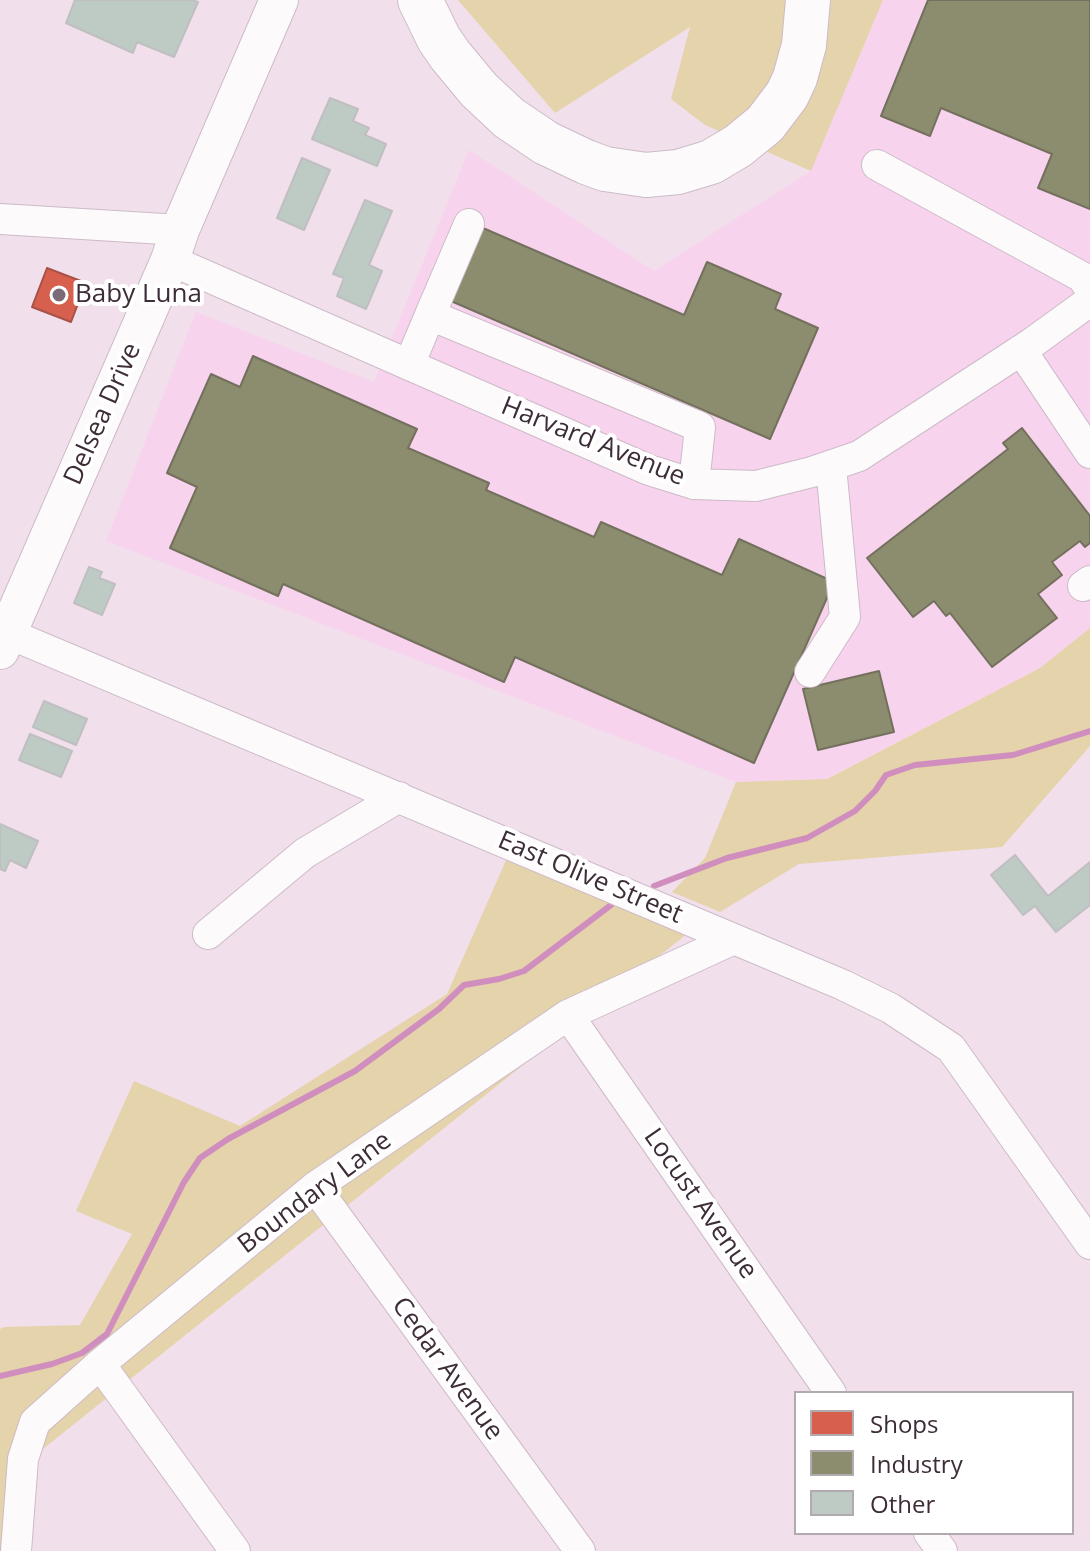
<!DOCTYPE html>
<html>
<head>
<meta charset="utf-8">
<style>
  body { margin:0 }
  #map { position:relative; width:1090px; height:1551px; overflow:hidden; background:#f2dfec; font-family:"Open Sans",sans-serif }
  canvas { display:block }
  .legend { position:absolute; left:794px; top:1391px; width:280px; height:144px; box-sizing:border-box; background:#fff; border:2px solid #b1abaf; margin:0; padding:10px 14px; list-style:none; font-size:24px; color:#3d2d38 }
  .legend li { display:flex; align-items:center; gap:16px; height:40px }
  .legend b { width:40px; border:2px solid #b1abaf }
</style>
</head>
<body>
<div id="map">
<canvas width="1090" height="1551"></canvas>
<ul class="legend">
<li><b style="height:22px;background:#d6604d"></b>Shops</li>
<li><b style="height:22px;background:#8c8c6e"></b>Industry</li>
<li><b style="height:22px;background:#becbc5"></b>Other</li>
</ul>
</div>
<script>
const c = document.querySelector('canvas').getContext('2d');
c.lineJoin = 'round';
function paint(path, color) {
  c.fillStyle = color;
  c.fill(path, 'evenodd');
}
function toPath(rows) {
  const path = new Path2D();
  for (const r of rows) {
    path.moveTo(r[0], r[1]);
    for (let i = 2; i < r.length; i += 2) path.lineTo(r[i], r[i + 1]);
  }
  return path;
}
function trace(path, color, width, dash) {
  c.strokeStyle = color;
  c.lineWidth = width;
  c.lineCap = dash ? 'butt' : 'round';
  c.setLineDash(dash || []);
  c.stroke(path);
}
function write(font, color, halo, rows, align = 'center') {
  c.font = font + ' "Open Sans",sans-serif';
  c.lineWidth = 8;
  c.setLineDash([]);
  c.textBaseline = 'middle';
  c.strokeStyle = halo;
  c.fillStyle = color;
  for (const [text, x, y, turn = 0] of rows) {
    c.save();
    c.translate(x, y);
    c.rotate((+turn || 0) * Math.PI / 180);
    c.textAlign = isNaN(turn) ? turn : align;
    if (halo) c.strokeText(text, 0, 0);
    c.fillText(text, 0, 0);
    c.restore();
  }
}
const built = toPath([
  [883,0,1090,0,1090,628,1040,668,826,779,736,782,106,541,196,312,374,382,469,150,654,271,811,171]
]);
const green = toPath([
  [458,0,883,0,811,171,705,125,671,99,690,27,555,113],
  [1090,628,1090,746,1002,847,799,864,720,912,672,892,705,858,736,782,827,779,1040,668],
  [511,849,693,929,18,1469,11,1551,0,1551,0,1329,4,1327,80,1325,132,1234,76,1211,134,1081,240,1126,447,994]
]);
const shops = toPath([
  [47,268,86,283,71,322,32,307,47,268]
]);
const industry = toPath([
  [928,0,1090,0,1090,209,1038,188,1052,154,941,108,930,136,881,116,928,0],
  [476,225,684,315,707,262,781,294,775,309,818,328,770,439,444,298,476,225],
  [253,356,417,429,408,448,489,483,486,490,594,537,601,522,722,575,739,539,834,582,754,763,515,657,504,682,283,584,278,596,170,548,197,487,167,473,211,374,240,387,253,356],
  [1022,428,1090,516,1090,543,1085,547,1080,541,1052,562,1062,575,1038,594,1057,618,992,667,950,613,946,616,934,601,913,617,867,558,1008,449,1003,443,1022,428],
  [879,671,894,732,818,750,803,689,879,671]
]);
const stream = toPath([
  [654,886,727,858,807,838,855,811,875,791,886,775,915,765,1013,755,1090,731],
  [0,1376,52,1364,82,1353,107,1334,184,1182,200,1158,228,1139,355,1071,439,1009,464,985,499,979,524,971,611,905]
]);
const building = toPath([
  [75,0,192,0,198,2,174,57,137,42,133,53,66,23,75,0],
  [330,98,358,109,353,121,369,128,365,135,386,144,377,166,312,139,330,98],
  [302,158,330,170,304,230,277,218,302,158],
  [365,200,392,211,369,265,382,271,366,309,337,296,344,278,333,274,365,200],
  [89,567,102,572,99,578,115,584,102,615,74,603,89,567],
  [44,701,87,719,76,745,33,727,44,701],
  [30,734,72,751,61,777,19,760,30,734],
  [0,824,38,841,26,868,10,860,5,871,0,869,0,824],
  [1015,855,1048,896,1090,862,1090,905,1056,932,1035,906,1023,915,991,875,1015,855]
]);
const minor = toPath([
  [877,165,1082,277,1090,289],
  [0,219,180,230],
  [170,260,649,470,694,484,756,486,812,472,859,456,1032,343,1090,301],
  [430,315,469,224],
  [1021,350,1090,453],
  [409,365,430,315,700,427,694,484],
  [1083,586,1090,581],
  [0,630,843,985,890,1008,951,1048,1090,1244],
  [810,672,845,617,831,466],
  [208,934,305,853,399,797],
  [568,1015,831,1393],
  [315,1187,580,1551],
  [100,1364,235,1551],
  [929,1533,942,1551],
  [16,1551,23,1459,35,1422,100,1364,315,1187,568,1015,734,939]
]);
const major = toPath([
  [0,650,170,260,180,230,279,0]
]);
const highway = toPath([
  [420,0,439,39,450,55,479,90,509,118,546,143,586,162,605,169,646,175,678,172,711,162,738,146,765,124,787,95,795,78,804,45,808,0]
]);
const markers = [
  [59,295,8,"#7c6b77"]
];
const poiNames = [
  ["Baby Luna",75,295]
];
const streetNames = [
  ["Delsea Drive",103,414,-66],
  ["Harvard Avenue",593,442,22],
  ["East Olive Street",590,878,23],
  ["Boundary Lane",315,1193,-37],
  ["Locust Avenue",700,1204,55],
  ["Cedar Avenue",447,1369,54]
];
paint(built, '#f8d3ed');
paint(green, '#e5d3ac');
paint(shops, '#d6604d');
trace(shops, '#a85147', 2);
paint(industry, '#8c8c6e');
trace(industry, '#74705e', 2);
trace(stream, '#d08ebe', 6);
paint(building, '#becbc5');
trace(building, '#bfbfc0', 2);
trace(minor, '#ccbbc7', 32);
trace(major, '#ccbbc7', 40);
trace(highway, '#ccbbc7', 46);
trace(minor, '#fdfafc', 30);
trace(major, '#fdfafc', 38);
trace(highway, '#fdfafc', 44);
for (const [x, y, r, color] of markers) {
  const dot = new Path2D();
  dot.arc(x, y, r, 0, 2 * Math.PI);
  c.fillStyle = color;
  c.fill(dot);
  trace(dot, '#fff', 3);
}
write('26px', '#3d2d38', '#fff', poiNames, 'left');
write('26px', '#3d2d38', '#fff', streetNames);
</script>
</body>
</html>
